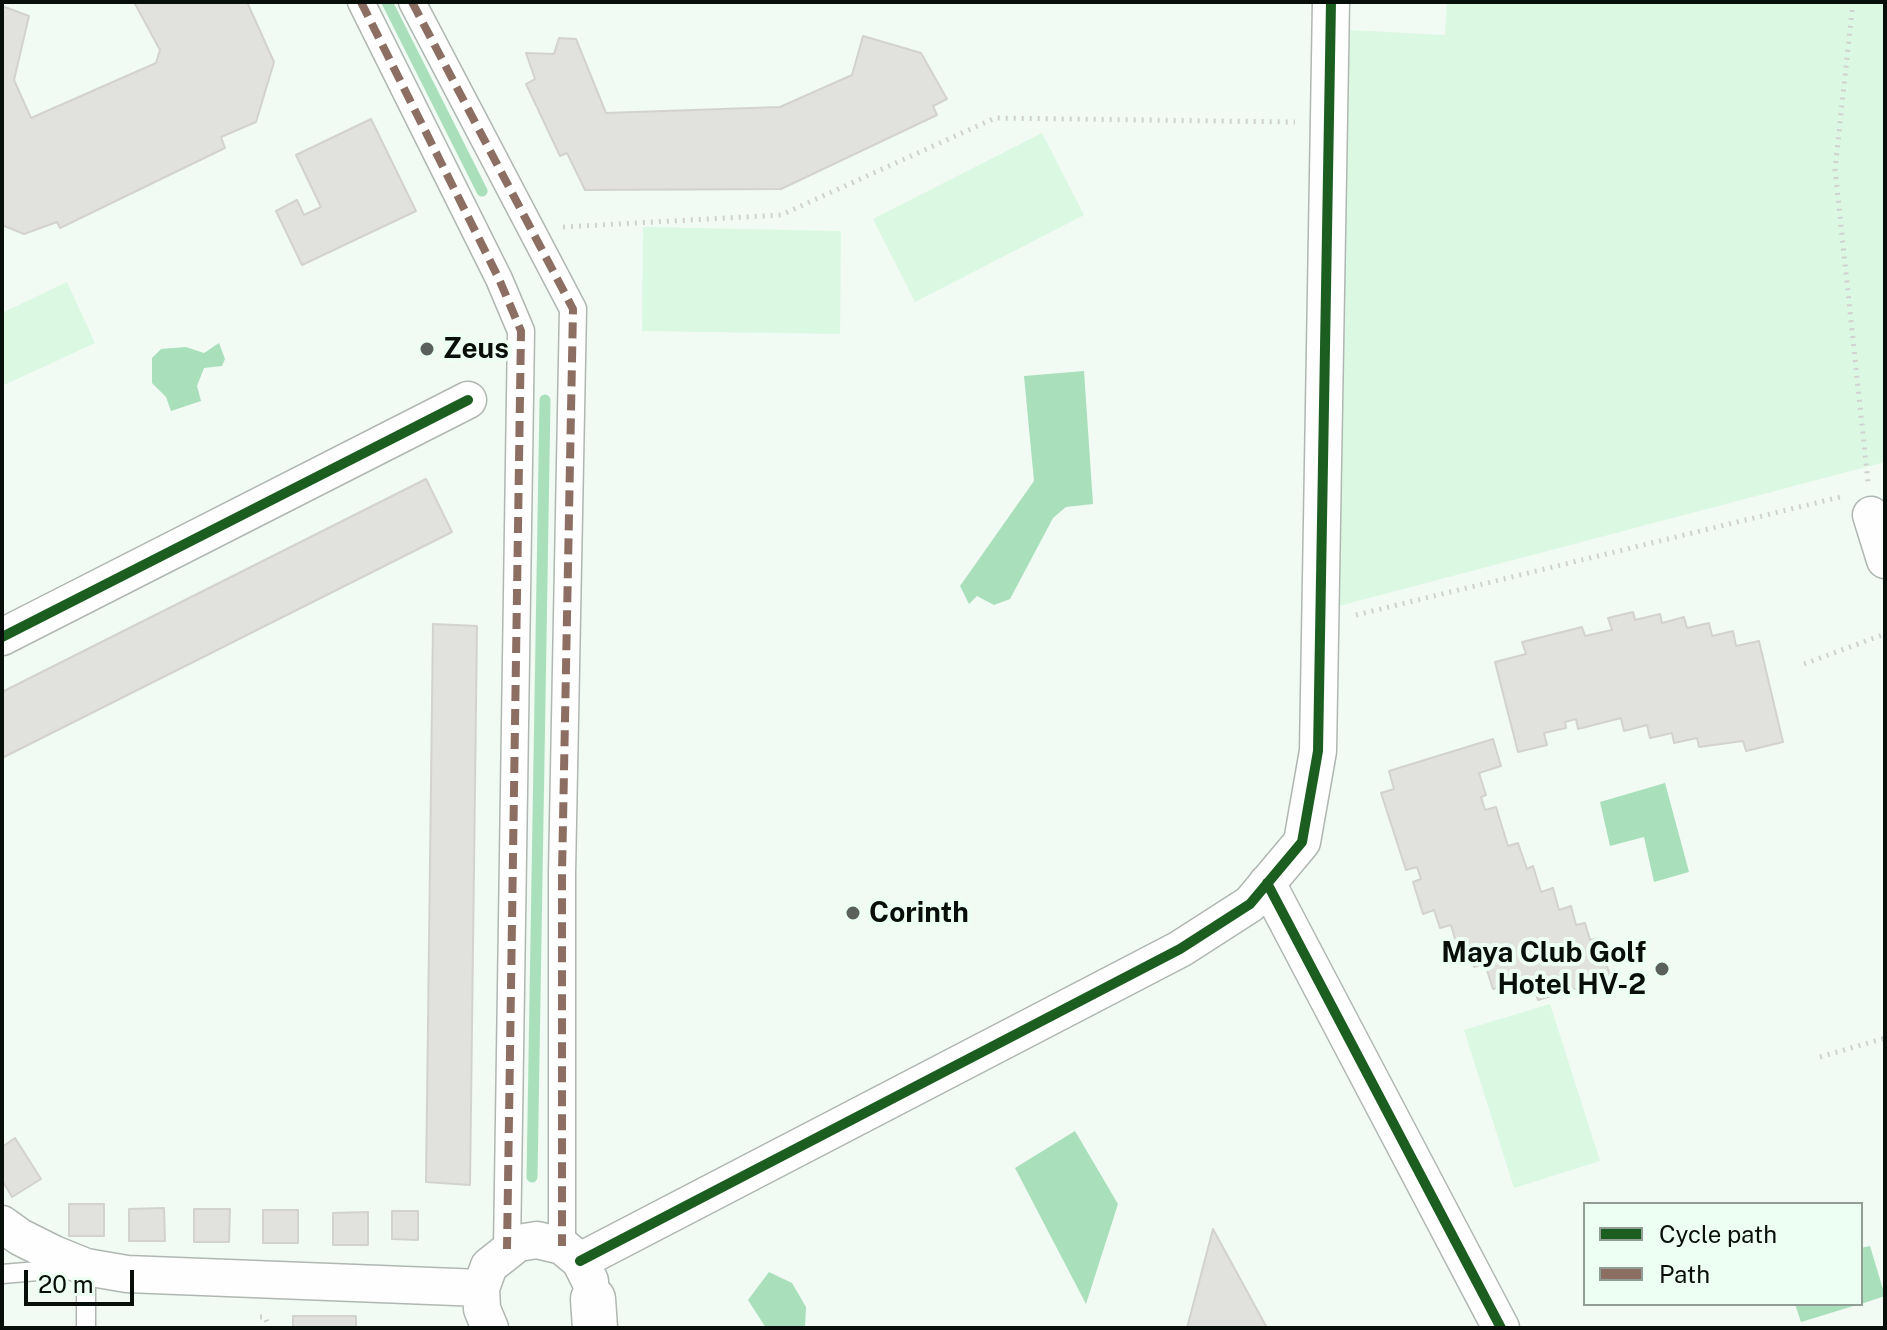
<!DOCTYPE html>
<html>
<head>
<meta charset="utf-8">
<style>
  body { margin:0 }
  #map { position:relative; width:1887px; height:1330px; overflow:hidden; background:#f1faf3; font-family:"Public Sans",sans-serif }
  canvas { display:block }
  .frame { position:absolute; inset:0; border:4px solid #080e0a; pointer-events:none }
  .legend { position:absolute; left:1583px; top:1202px; width:280px; height:104px; box-sizing:border-box; background:#edfef2; border:2px solid #919e95; margin:0; padding:10px 14px; list-style:none; font-size:24px; color:#080e0a }
  .legend li { display:flex; align-items:center; gap:16px; height:40px }
  .legend b { width:40px; border:2px solid #919e95 }
  .scale { position:absolute; left:24px; top:1270px; width:110px; height:36px; box-sizing:border-box; border:4px solid #080e0a; border-top:0; padding-left:10px; font-size:24px; line-height:28px; white-space:nowrap; color:#080e0a; -webkit-text-stroke:6px #edfef2; paint-order:stroke }
</style>
</head>
<body>
<div id="map">
<canvas width="1887" height="1330"></canvas>
<div class="frame"></div>
<ul class="legend">
<li><b style="height:10px;background:#1b5e20"></b>Cycle path</li>
<li><b style="height:10px;background:#8d6e63"></b>Path</li>
</ul>
<div class="scale">20 m</div>
</div>
<script>
const c = document.querySelector('canvas').getContext('2d');
c.lineJoin = 'round';
function paint(path, color) {
  c.fillStyle = color;
  c.fill(path, 'evenodd');
}
function toPath(rows) {
  const path = new Path2D();
  for (const r of rows) {
    path.moveTo(r[0], r[1]);
    for (let i = 2; i < r.length; i += 2) path.lineTo(r[i], r[i + 1]);
  }
  return path;
}
function trace(path, color, width, dash) {
  c.strokeStyle = color;
  c.lineWidth = width;
  c.lineCap = dash ? 'butt' : 'round';
  c.setLineDash(dash || []);
  c.stroke(path);
}
function write(font, color, halo, rows, align = 'center') {
  c.font = font + ' "Public Sans",sans-serif';
  c.lineWidth = 8;
  c.setLineDash([]);
  c.textBaseline = 'middle';
  c.strokeStyle = halo;
  c.fillStyle = color;
  for (const [text, x, y, turn = 0] of rows) {
    c.save();
    c.translate(x, y);
    c.rotate((+turn || 0) * Math.PI / 180);
    c.textAlign = isNaN(turn) ? turn : align;
    if (halo) c.strokeText(text, 0, 0);
    c.fillText(text, 0, 0);
    c.restore();
  }
}
const green = toPath([
  [1447,2,1885,2,1885,462,1335,607,1348,30,1445,35],
  [1042,133,1084,215,915,302,873,219],
  [643,227,841,231,840,334,642,331],
  [67,282,95,343,2,386,2,313],
  [1550,1004,1600,1161,1514,1188,1464,1030]
]);
const water = toPath([
  [219,343,225,359,222,366,204,368,197,386,201,401,171,411,166,397,152,383,152,358,161,349,186,347,204,353],
  [1084,371,1093,504,1066,507,1053,518,1010,599,994,605,977,596,969,604,960,586,1034,481,1024,376],
  [1665,783,1689,872,1654,882,1644,837,1610,846,1600,802],
  [1075,1131,1118,1204,1086,1304,1015,1168],
  [1870,1246,1885,1296,1861,1304,1861,1248],
  [769,1272,792,1283,806,1307,805,1328,766,1328,748,1300],
  [1795,1304,1860,1304,1801,1322]
]);
const stream = toPath([
  [387,2,482,191],
  [532,1177,545,400]
]);
const building = toPath([
  [134,2,247,2,274,62,256,122,221,137,225,148,60,228,57,222,24,234,2,225,2,6,29,16,14,80,31,118,156,63,160,50,134,2],
  [863,36,921,53,947,99,933,106,937,115,781,189,585,190,567,153,560,156,526,84,535,79,526,53,554,54,559,38,576,39,606,113,780,107,852,75,863,36],
  [371,119,416,211,302,265,276,211,297,200,304,215,321,207,296,155,371,119],
  [426,479,452,532,2,758,2,692,426,479],
  [1633,612,1635,620,1660,614,1662,623,1684,617,1687,628,1709,623,1712,636,1733,631,1736,646,1759,641,1783,742,1746,751,1743,741,1699,747,1697,738,1674,743,1672,733,1650,738,1647,725,1624,731,1621,718,1578,729,1576,719,1565,722,1566,728,1544,733,1547,745,1518,752,1495,662,1526,654,1522,642,1582,627,1585,636,1612,630,1608,618,1633,612],
  [433,624,477,626,470,1185,426,1182,433,624],
  [1493,739,1501,766,1479,773,1486,795,1481,797,1485,810,1496,807,1508,846,1518,843,1527,869,1533,866,1541,892,1553,888,1559,910,1571,906,1576,925,1585,923,1590,940,1598,938,1611,978,1538,1000,1530,977,1493,989,1485,964,1474,967,1468,949,1459,952,1451,925,1440,928,1434,910,1423,914,1413,882,1421,879,1417,867,1406,870,1381,793,1394,789,1389,771,1493,739],
  [15,1138,41,1179,12,1197,2,1180,2,1147,15,1138],
  [69,1204,104,1204,104,1236,69,1236,69,1204],
  [164,1208,165,1241,129,1241,129,1209,164,1208],
  [194,1209,230,1209,229,1242,194,1242,194,1209],
  [263,1210,298,1210,298,1243,263,1243,263,1210],
  [392,1211,418,1211,418,1240,392,1239,392,1211],
  [368,1212,368,1245,333,1245,333,1213,368,1212],
  [1213,1229,1267,1328,1187,1328,1213,1229],
  [293,1316,356,1316,356,1328,293,1328,293,1316]
]);
const path = toPath([
  [1853,2,1835,169,1868,482],
  [563,227,781,215,995,118,1295,122],
  [1356,615,1840,497],
  [1804,664,1885,634],
  [1820,1057,1885,1038],
  [260,1317,265,1317,269,1328]
]);
const service = toPath([
  [2,1274,86,1267,86,1328]
]);
const pedestrian = toPath([
  [361,2,499,279,521,331,507,1249],
  [412,2,573,309,562,873,562,1246]
]);
const minor = toPath([
  [1871,515,1885,560],
  [2,637,468,400],
  [1267,883,1501,1328],
  [2,1224,20,1237,54,1254,86,1267,127,1274,481,1288],
  [580,1261,1180,949,1250,904,1302,842,1318,751,1331,2],
  [490,1328,482,1309,481,1288,489,1266,518,1243,537,1240,562,1246,580,1261,590,1281]
]);
const secondary = toPath([
  [593,1299,595,1328]
]);
const quiet = toPath([
  [361,2,499,279,521,331,507,1249],
  [412,2,573,309,562,873,562,1246]
]);
const cycleway = toPath([
  [2,637,468,400],
  [1267,883,1501,1328],
  [580,1261,1180,949,1250,904,1302,842,1318,751,1331,2]
]);
const markers = [
  [427,349,8,"#5a615c"],
  [853,913,8,"#5a615c"],
  [1662,969,8,"#5a615c"]
];
const poiNames = [
  ["Zeus",443,349],
  ["Corinth",869,913],
  ["Maya Club Golf",1646,953,"right"],
  ["Hotel HV-2",1646,985,"right"]
];
paint(green, '#dbf8e3');
paint(water, '#a9e0bb');
trace(stream, '#a9e0bb', 11);
paint(building, '#e1e1dd');
trace(building, '#d3d2cf', 2);
trace(service, '#b0b7b2', 21);
trace(pedestrian, '#b0b7b2', 29);
trace(minor, '#b0b7b2', 39);
trace(secondary, '#b0b7b2', 47);
trace(path, '#d0d2d0', 5, [2, 6]);
trace(service, '#fdfefd', 18);
trace(pedestrian, '#fdfefd', 26);
trace(minor, '#fdfefd', 36);
trace(secondary, '#fdfefd', 44);
trace(quiet, '#8d6e63', 8, [16, 8]);
trace(cycleway, '#1b5e20', 10);
for (const [x, y, r, color] of markers) {
  const dot = new Path2D();
  dot.arc(x, y, r, 0, 2 * Math.PI);
  c.fillStyle = color;
  c.fill(dot);
  trace(dot, '#edfef2', 3);
}
write('bold 28px', '#080e0a', '#edfef2', poiNames, 'left');
</script>
</body>
</html>
